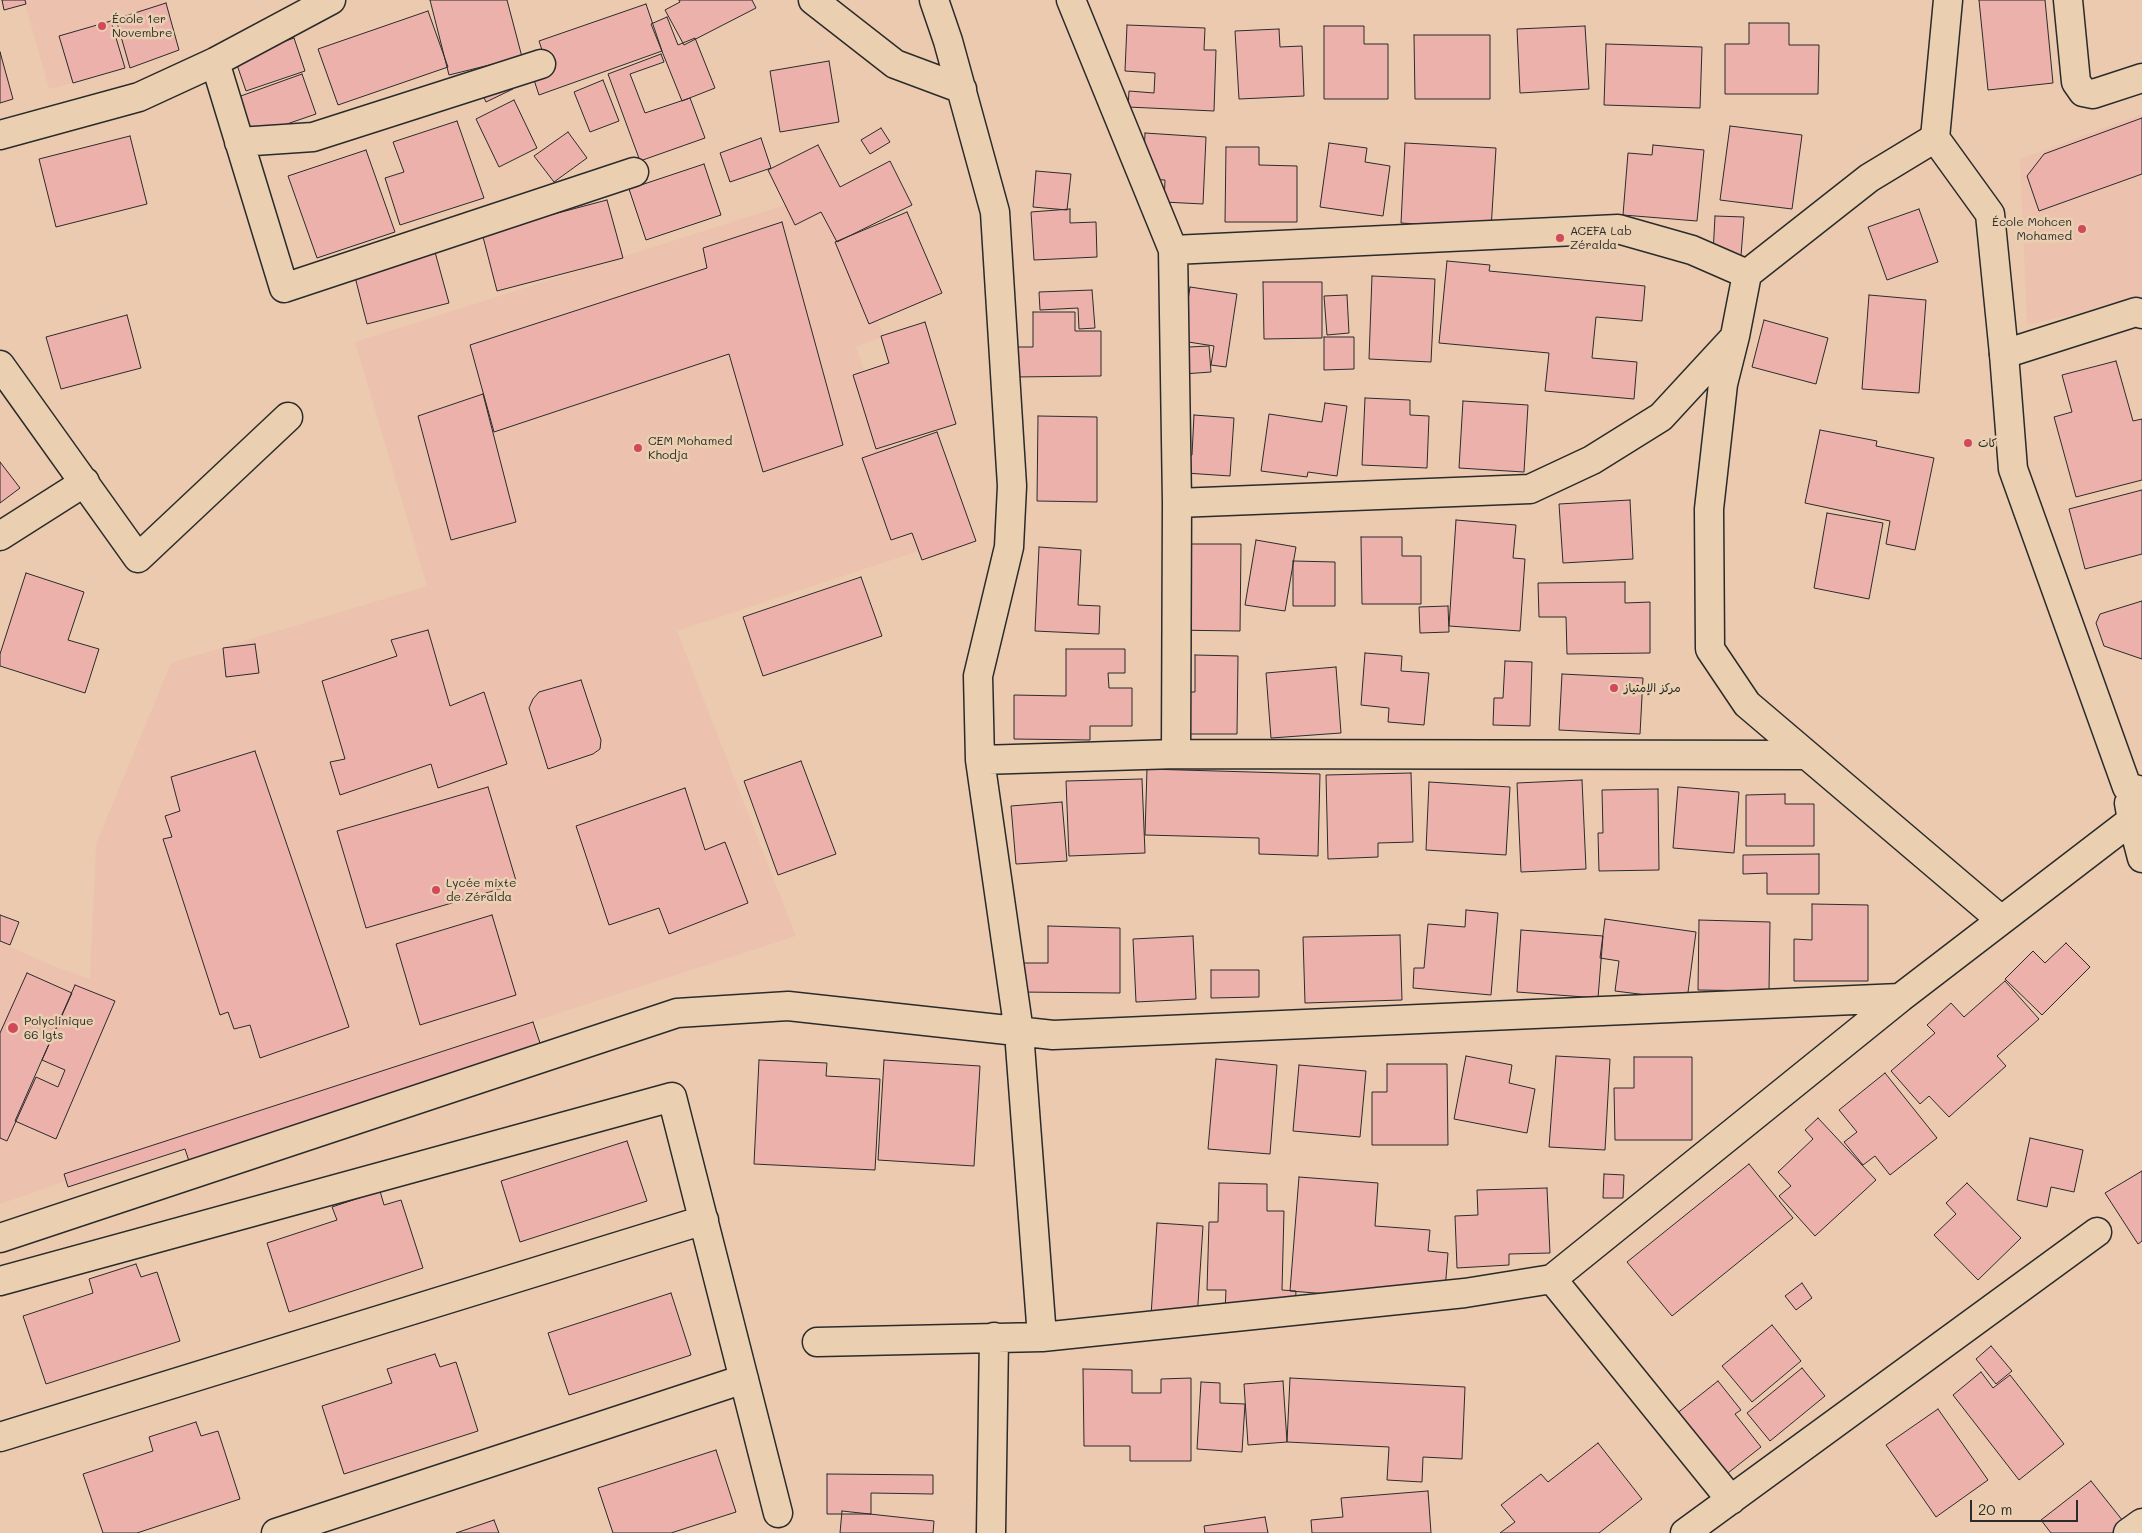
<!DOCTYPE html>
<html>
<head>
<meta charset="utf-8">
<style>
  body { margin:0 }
  #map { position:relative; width:2142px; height:1533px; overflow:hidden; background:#ebcab0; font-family:Mali,sans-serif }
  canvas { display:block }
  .scale { position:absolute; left:1970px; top:1500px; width:108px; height:22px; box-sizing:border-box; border:2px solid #2b2b2b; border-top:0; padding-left:6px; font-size:15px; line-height:18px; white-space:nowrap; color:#2b2b2b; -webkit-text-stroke:4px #ead0b1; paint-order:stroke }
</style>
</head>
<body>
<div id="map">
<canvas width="2142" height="1533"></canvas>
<div class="scale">20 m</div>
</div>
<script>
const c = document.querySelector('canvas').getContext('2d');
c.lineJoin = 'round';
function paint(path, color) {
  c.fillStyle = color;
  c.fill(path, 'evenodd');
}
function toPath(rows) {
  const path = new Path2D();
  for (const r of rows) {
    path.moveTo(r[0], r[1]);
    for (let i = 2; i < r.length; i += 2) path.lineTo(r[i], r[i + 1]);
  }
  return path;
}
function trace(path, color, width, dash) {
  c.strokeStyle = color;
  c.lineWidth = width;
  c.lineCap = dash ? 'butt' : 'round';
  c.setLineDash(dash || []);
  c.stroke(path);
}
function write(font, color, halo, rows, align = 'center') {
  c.font = font + ' Mali,"Playpen Sans Arabic",sans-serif';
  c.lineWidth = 5;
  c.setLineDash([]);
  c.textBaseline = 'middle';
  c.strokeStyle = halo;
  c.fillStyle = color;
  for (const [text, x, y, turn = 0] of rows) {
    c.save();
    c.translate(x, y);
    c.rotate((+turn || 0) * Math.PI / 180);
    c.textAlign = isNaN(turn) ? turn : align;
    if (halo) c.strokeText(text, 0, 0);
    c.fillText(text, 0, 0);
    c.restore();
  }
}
const built = toPath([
  [24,0,166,0,179,50,130,68,49,89],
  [2142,114,2142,299,2027,325,2020,159],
  [826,192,884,336,856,347,925,549,677,631,796,936,433,1054,0,1204,0,942,53,966,90,979,96,844,171,663,427,586,355,342]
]);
const building = toPath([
  [2,0,25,0,26,4,4,10,2,0],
  [430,0,507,0,522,57,449,75,430,0],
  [679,0,752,0,756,8,684,45,665,10,680,2,679,0],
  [1979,0,2045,0,2053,83,1988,90,1979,0],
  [166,3,179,50,130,68,116,19,166,3],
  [646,4,662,51,539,95,529,65,545,59,539,41,646,4],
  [428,11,448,67,338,105,318,49,428,11],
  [667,17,678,45,695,38,715,88,682,101,651,24,667,17],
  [111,21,125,68,73,83,59,36,111,21],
  [1749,23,1789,23,1789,45,1819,45,1818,94,1725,94,1725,44,1749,44,1749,23],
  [1127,25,1205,28,1204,50,1216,50,1214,111,1128,107,1129,91,1154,93,1155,73,1125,71,1127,25],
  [1324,26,1364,26,1364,44,1388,44,1388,99,1324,99,1324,26],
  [1585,26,1589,89,1520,93,1517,29,1585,26],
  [1279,29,1280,47,1302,46,1304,96,1239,99,1235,31,1279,29],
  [1414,35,1490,35,1490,99,1415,99,1414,35],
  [294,38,305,71,246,91,235,59,294,38],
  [1606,44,1702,47,1700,108,1604,105,1606,44],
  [0,52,13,99,0,103,0,52],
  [661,54,664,62,630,74,645,113,690,98,705,138,640,161,608,74,661,54],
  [829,61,839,122,780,132,770,71,829,61],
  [302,74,316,114,252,136,238,97,302,74],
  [507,77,513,89,486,102,480,89,507,77],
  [603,80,619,121,590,132,574,92,603,80],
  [514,100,537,148,499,167,476,119,514,100],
  [2142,118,2142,174,2039,211,2027,176,2044,154,2142,118],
  [457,121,484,198,400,225,385,178,404,172,393,142,457,121],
  [1730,126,1802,135,1792,209,1720,200,1730,126],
  [881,128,890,142,870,154,861,140,881,128],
  [568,132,587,158,554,182,534,156,568,132],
  [1145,133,1206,137,1203,204,1164,202,1165,180,1143,179,1145,133],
  [130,136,147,204,56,227,39,159,130,136],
  [761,138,771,168,730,182,720,153,761,138],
  [1329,143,1367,148,1365,162,1390,166,1383,216,1320,207,1329,143],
  [1405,143,1496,148,1491,229,1401,223,1405,143],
  [818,145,840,187,890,161,912,205,837,242,821,212,795,225,768,170,818,145],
  [1653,145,1704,150,1697,221,1623,215,1628,153,1652,155,1653,145],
  [1226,147,1259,147,1259,165,1297,166,1297,222,1225,222,1226,147],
  [366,150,395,232,317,258,288,176,366,150],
  [704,164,721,215,646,240,629,189,704,164],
  [1036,171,1071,174,1067,210,1033,207,1036,171],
  [607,200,623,258,497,291,482,233,607,200],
  [1070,209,1070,223,1096,222,1097,257,1034,260,1031,212,1070,209],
  [1919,209,1938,262,1887,280,1868,227,1919,209],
  [907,212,942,293,869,324,835,242,907,212],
  [1715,216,1744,217,1741,256,1713,254,1715,216],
  [782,222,843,445,763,472,729,354,494,432,470,345,707,268,703,248,782,222],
  [435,252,449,303,367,324,354,273,435,252],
  [1447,261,1490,265,1489,271,1645,286,1642,321,1596,317,1592,358,1637,362,1634,399,1545,391,1549,353,1439,343,1447,261],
  [1372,276,1435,279,1431,362,1369,359,1372,276],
  [1263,282,1322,282,1322,338,1264,339,1263,282],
  [1190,287,1237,294,1226,367,1211,365,1214,346,1182,341,1190,287],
  [1092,290,1095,328,1079,329,1078,308,1040,310,1039,292,1092,290],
  [1347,295,1349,333,1327,335,1324,296,1347,295],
  [1869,295,1926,300,1919,393,1862,389,1869,295],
  [1033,312,1075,312,1075,331,1101,331,1101,376,1012,377,1012,347,1033,347,1033,312],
  [127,315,141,368,61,389,46,337,127,315],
  [1764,320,1828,338,1816,384,1752,367,1764,320],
  [925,322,956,424,876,449,853,375,889,363,881,336,925,322],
  [1188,330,1189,347,1209,346,1211,372,1169,375,1166,332,1188,330],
  [1324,337,1354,337,1354,369,1324,370,1324,337],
  [2116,361,2133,421,2142,419,2142,480,2076,497,2054,417,2072,412,2062,375,2116,361],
  [483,394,516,522,451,540,418,416,483,394],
  [1365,398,1410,400,1410,415,1429,416,1427,468,1362,465,1365,398],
  [1463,401,1528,405,1524,472,1459,468,1463,401],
  [1325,403,1347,406,1337,476,1308,472,1307,477,1261,471,1269,414,1322,422,1325,403],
  [1194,415,1234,418,1230,476,1171,472,1172,454,1192,455,1194,415],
  [1038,416,1097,417,1097,502,1037,501,1038,416],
  [1820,430,1877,441,1876,446,1934,458,1915,550,1886,544,1890,521,1805,503,1820,430],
  [937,432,976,541,922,560,912,533,891,540,862,458,937,432],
  [0,462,20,488,0,503,0,462],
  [2142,490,2142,554,2085,569,2069,509,2142,490],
  [1630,500,1633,559,1563,563,1559,504,1630,500],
  [1827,513,1883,523,1869,599,1814,588,1827,513],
  [1456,520,1516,525,1513,558,1525,559,1520,631,1449,626,1456,520],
  [1361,537,1402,537,1402,556,1421,556,1421,604,1362,604,1361,537],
  [1256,540,1296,547,1285,611,1245,605,1256,540],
  [1172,544,1241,544,1240,631,1171,630,1172,544],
  [1039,547,1081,550,1078,605,1100,606,1099,634,1035,631,1039,547],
  [1293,561,1335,562,1335,606,1293,606,1293,561],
  [26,573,84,592,68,640,99,649,85,693,0,666,0,654,26,573],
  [861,577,882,636,763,676,743,617,861,577],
  [1625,582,1625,603,1650,602,1650,653,1567,654,1566,617,1539,617,1538,583,1625,582],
  [2142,601,2142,659,2104,646,2096,623,2100,614,2142,601],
  [1448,606,1449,632,1420,633,1419,607,1448,606],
  [428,630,450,706,484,692,507,764,438,788,431,764,340,795,330,762,345,759,322,681,397,656,391,640,428,630],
  [255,644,259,673,226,677,223,648,255,644],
  [1066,649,1125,649,1125,673,1108,673,1109,688,1132,688,1132,726,1090,726,1090,740,1014,739,1014,695,1066,696,1066,649],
  [1365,653,1402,656,1401,671,1429,673,1424,725,1388,722,1389,708,1361,705,1365,653],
  [1195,655,1238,656,1237,734,1176,734,1176,692,1195,692,1195,655],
  [1505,661,1532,662,1530,726,1493,725,1494,698,1503,698,1505,661],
  [1336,667,1341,733,1271,738,1266,673,1336,667],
  [1562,674,1643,678,1640,734,1559,730,1562,674],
  [581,680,601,740,600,749,593,754,548,769,529,708,533,699,539,692,581,680],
  [255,751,349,1027,260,1058,250,1025,234,1029,228,1012,220,1015,163,839,172,837,165,816,180,811,171,777,255,751],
  [801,761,836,854,778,875,744,781,801,761],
  [1147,769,1320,774,1318,856,1259,854,1259,838,1145,835,1147,769],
  [1411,773,1413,842,1378,843,1378,857,1328,859,1326,775,1411,773],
  [1142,779,1145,853,1069,856,1066,781,1142,779],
  [1582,780,1586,869,1521,872,1517,783,1582,780],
  [1429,782,1510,787,1506,855,1426,850,1429,782],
  [488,787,517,884,366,928,337,831,488,787],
  [1678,787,1739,792,1734,853,1673,848,1678,787],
  [685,788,705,850,725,842,748,903,669,934,659,908,609,925,576,826,685,788],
  [1658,789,1659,870,1599,871,1598,833,1603,833,1602,790,1658,789],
  [1785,794,1785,804,1814,804,1814,846,1746,846,1746,795,1785,794],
  [1062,802,1067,861,1016,864,1011,806,1062,802],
  [1819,854,1819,894,1767,894,1767,873,1743,874,1743,855,1819,854],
  [1812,904,1868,905,1868,981,1794,981,1794,939,1812,940,1812,904],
  [1466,910,1498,913,1491,995,1413,988,1414,968,1424,968,1428,924,1465,927,1466,910],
  [0,915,19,922,10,945,0,941,0,915],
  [492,915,516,995,420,1025,396,944,492,915],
  [1605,919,1696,932,1687,1000,1615,991,1619,961,1600,958,1605,919],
  [1699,920,1770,922,1769,991,1698,990,1699,920],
  [1048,926,1120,928,1120,993,1020,992,1020,963,1048,963,1048,926],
  [1521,930,1603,936,1598,998,1517,992,1521,930],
  [1400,935,1402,1000,1305,1003,1303,937,1400,935],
  [1193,936,1196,999,1136,1002,1133,939,1193,936],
  [2066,943,2090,967,2042,1015,2005,979,2033,951,2045,963,2066,943],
  [1211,970,1259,970,1259,997,1211,998,1211,970],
  [27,973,72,993,42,1060,65,1070,58,1087,36,1077,7,1141,0,1138,0,1033,27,973],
  [2005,981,2039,1019,1997,1056,2006,1066,1949,1117,1929,1096,1920,1104,1891,1071,1935,1033,1927,1025,1951,1003,1964,1017,2005,981],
  [75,985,115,1001,56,1139,15,1121,75,985],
  [533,1022,547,1064,195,1179,185,1149,68,1187,64,1174,533,1022],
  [1466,1056,1512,1065,1509,1083,1535,1089,1527,1133,1454,1119,1466,1056],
  [1556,1056,1610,1059,1605,1150,1549,1147,1556,1056],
  [1634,1057,1692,1057,1692,1140,1615,1140,1614,1088,1634,1088,1634,1057],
  [1216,1059,1277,1065,1270,1154,1208,1149,1216,1059],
  [759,1060,827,1063,826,1076,880,1079,875,1170,754,1164,759,1060],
  [884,1060,980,1066,974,1166,878,1160,884,1060],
  [1387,1064,1447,1064,1448,1145,1372,1145,1372,1092,1387,1092,1387,1064],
  [1299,1065,1366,1071,1360,1137,1293,1131,1299,1065],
  [1885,1073,1937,1138,1890,1175,1875,1156,1863,1165,1844,1142,1857,1132,1839,1110,1885,1073],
  [1818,1118,1876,1180,1815,1236,1779,1196,1791,1186,1778,1172,1813,1139,1805,1130,1818,1118],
  [2030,1138,2083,1150,2074,1192,2051,1187,2047,1207,2017,1200,2030,1138],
  [627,1141,647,1201,520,1242,501,1181,627,1141],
  [1749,1164,1793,1218,1672,1316,1627,1262,1749,1164],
  [2142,1171,2142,1241,2138,1244,2105,1193,2142,1171],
  [1604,1174,1624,1175,1623,1198,1603,1198,1604,1174],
  [1299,1177,1378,1183,1375,1226,1430,1230,1428,1251,1448,1253,1444,1303,1290,1291,1299,1177],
  [1219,1183,1267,1184,1267,1211,1284,1211,1282,1290,1296,1291,1295,1314,1225,1312,1226,1290,1207,1290,1209,1222,1218,1222,1219,1183],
  [1967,1183,2021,1238,1978,1280,1934,1235,1956,1214,1946,1203,1967,1183],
  [1547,1188,1550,1253,1509,1254,1509,1265,1457,1268,1455,1216,1478,1215,1477,1190,1547,1188],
  [380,1191,384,1205,401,1200,423,1268,289,1312,267,1243,337,1220,332,1207,380,1191],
  [1157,1223,1203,1226,1197,1319,1151,1316,1157,1223],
  [136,1264,141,1277,157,1272,180,1341,46,1384,23,1316,93,1293,89,1279,136,1264],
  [1802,1283,1812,1298,1796,1310,1785,1296,1802,1283],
  [671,1293,691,1355,569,1395,548,1333,671,1293],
  [1772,1325,1801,1361,1752,1402,1722,1366,1772,1325],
  [1991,1346,2012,1371,1996,1384,1976,1359,1991,1346],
  [435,1354,440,1367,456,1362,478,1431,344,1474,322,1406,392,1383,387,1369,435,1354],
  [1802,1368,1825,1396,1770,1441,1747,1413,1802,1368],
  [1083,1369,1132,1370,1132,1393,1161,1393,1161,1379,1191,1378,1191,1461,1130,1461,1130,1446,1084,1446,1083,1369],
  [1981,1372,1993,1388,2010,1375,2064,1444,2019,1480,1953,1395,1981,1372],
  [1290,1378,1465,1387,1462,1459,1423,1457,1422,1482,1387,1480,1389,1447,1287,1442,1290,1378],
  [1283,1381,1287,1442,1248,1445,1244,1384,1283,1381],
  [1718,1381,1741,1410,1735,1414,1761,1447,1714,1484,1666,1422,1718,1381],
  [1201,1382,1220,1383,1220,1403,1245,1404,1242,1452,1197,1449,1201,1382],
  [1938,1409,1988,1480,1936,1517,1886,1445,1938,1409],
  [196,1422,201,1436,218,1431,240,1499,137,1533,103,1533,83,1474,153,1451,149,1437,196,1422],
  [1598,1443,1642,1499,1599,1533,1500,1533,1515,1522,1501,1505,1541,1474,1548,1482,1598,1443],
  [716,1450,736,1512,671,1533,613,1533,598,1488,716,1450],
  [827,1474,933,1475,933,1494,871,1493,871,1514,827,1514,827,1474],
  [2091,1481,2127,1526,2117,1533,2051,1533,2041,1520,2091,1481],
  [1428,1491,1431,1533,1312,1533,1311,1520,1343,1517,1341,1498,1428,1491],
  [842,1511,934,1521,933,1533,840,1533,842,1511],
  [1265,1517,1268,1533,1205,1533,1204,1526,1265,1517],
  [494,1520,499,1533,456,1533,494,1520]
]);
const minor = toPath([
  [813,0,895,64,962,89],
  [934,0,948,41,995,212,1012,486,1009,547,978,676,980,760,1019,1032,1042,1337],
  [1071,0,1173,250,1177,503,1176,754],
  [2068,0,2076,82,2083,92,2093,94,2142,78],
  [215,62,284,288,634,172],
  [0,135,139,97,215,62,331,0],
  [1935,138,1869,178,1747,274,1735,336,1723,384,1709,509,1710,649,1747,704,2000,919],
  [239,142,313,137,541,64],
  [1173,250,1618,229,1692,250,1747,274],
  [2004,354,2136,312,2142,314],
  [0,365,138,558,288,417],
  [1177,503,1530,489,1592,460,1661,417,1733,339],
  [0,536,85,482],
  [980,760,1176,754,1807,755],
  [2129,803,2132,820,2142,858],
  [0,1238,677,1013,788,1006,1053,1035,1900,998,2132,820],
  [1552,1279,1731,1500],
  [0,1281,672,1097,778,1513],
  [817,1342,1042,1337,1465,1293,1552,1279,1900,998],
  [0,1437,704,1220],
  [276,1533,744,1379],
  [991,1533,994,1337],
  [1685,1533,2097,1232],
  [2128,1533,2142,1523]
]);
const tertiary = toPath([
  [1948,0,1935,138,1990,214,2004,354,2013,469,2127,787,2142,791]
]);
const markers = [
  [102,26,5,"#d1495b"],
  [2082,229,5,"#d1495b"],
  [1560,238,5,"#d1495b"],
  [1968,443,5,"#d1495b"],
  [638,448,5,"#d1495b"],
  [1614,688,5,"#d1495b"],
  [436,890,5,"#d1495b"],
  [13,1028,6,"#d1495b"]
];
const poiNames = [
  ["École 1er",112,19],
  ["Novembre",112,33],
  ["École Mohcen",2072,222,"right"],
  ["Mohamed",2072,236,"right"],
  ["ACEFA Lab",1570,231],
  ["Zéralda",1570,245],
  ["CEM Mohamed",648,441],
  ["Khodja",648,455],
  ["كات",1978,443],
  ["مركز الإمتياز",1624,688],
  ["Lycée mixte",446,883],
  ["de Zéralda",446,897],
  ["Polyclinique",24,1021],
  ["66 lgts",24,1035]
];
paint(built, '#ecc2af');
paint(building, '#edb1ac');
trace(building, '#2b2b2b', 1);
trace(minor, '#2b2b2b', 31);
trace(tertiary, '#2b2b2b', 31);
trace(minor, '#ead0b1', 28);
trace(tertiary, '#ead0b1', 28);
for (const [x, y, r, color] of markers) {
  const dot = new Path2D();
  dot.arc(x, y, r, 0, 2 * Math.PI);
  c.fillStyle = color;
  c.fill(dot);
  trace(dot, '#ead0b1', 2);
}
write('12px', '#2b2b2b', '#ead0b1', poiNames, 'left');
</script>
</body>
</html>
